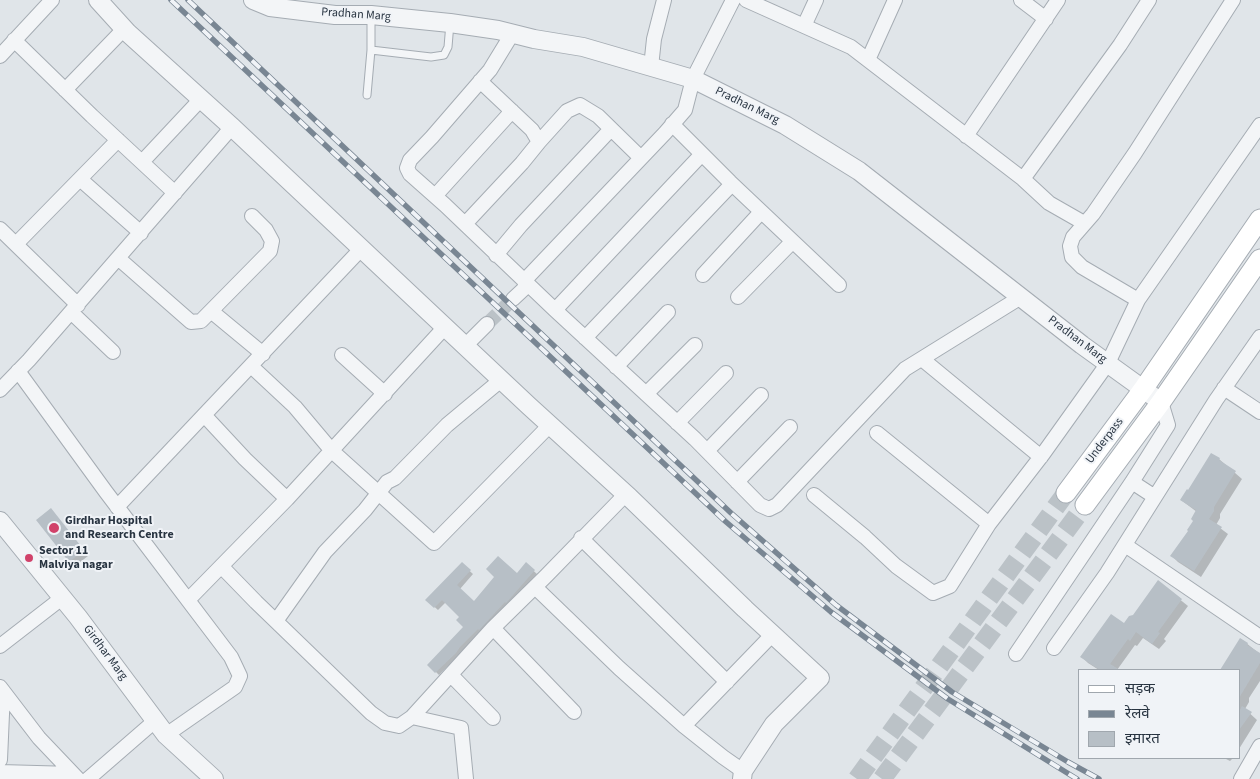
<!DOCTYPE html>
<html>
<head>
<meta charset="utf-8">
<style>
  body { margin:0 }
  #map { position:relative; width:1260px; height:779px; overflow:hidden; background:#e0e5e9; font-family:"Source Sans 3","Noto Sans Devanagari",sans-serif }
  canvas { display:block }
  .legend { position:absolute; left:1078px; top:669px; width:162px; height:90px; box-sizing:border-box; background:#f0f3f7; border:1px solid #a0a7ae; margin:0; padding:6px 9px; list-style:none; font-size:15px; color:#283441 }
  .legend li { display:flex; align-items:center; gap:10px; height:25px }
  .legend b { width:25px; border:1px solid #a0a7ae }
</style>
</head>
<body>
<div id="map">
<canvas width="1260" height="779"></canvas>
<ul class="legend">
<li><b style="height:6px;background:#fff"></b>सड़क</li>
<li><b style="height:6px;background:#798693"></b>रेलवे</li>
<li><b style="height:14px;background:#b7bfc6"></b>इमारत</li>
</ul>
</div>
<script>
const c = document.querySelector('canvas').getContext('2d');
c.lineJoin = 'round';
function paint(path, color) {
  c.fillStyle = color;
  c.fill(path, 'evenodd');
}
function toPath(rows) {
  const path = new Path2D();
  for (const r of rows) {
    path.moveTo(r[0], r[1]);
    for (let i = 2; i < r.length; i += 2) path.lineTo(r[i], r[i + 1]);
  }
  return path;
}
function trace(path, color, width, dash) {
  c.strokeStyle = color;
  c.lineWidth = width;
  c.lineCap = dash ? 'butt' : 'round';
  c.setLineDash(dash || []);
  c.stroke(path);
}
function write(font, color, halo, rows, align = 'center') {
  c.font = font + ' "Source Sans 3",sans-serif';
  c.lineWidth = 4;
  c.setLineDash([]);
  c.textBaseline = 'middle';
  c.strokeStyle = halo;
  c.fillStyle = color;
  for (const [text, x, y, turn = 0] of rows) {
    c.save();
    c.translate(x, y);
    c.rotate((+turn || 0) * Math.PI / 180);
    c.textAlign = isNaN(turn) ? turn : align;
    if (halo) c.strokeText(text, 0, 0);
    c.fillText(text, 0, 0);
    c.restore();
  }
}
const shadow = toPath([
  [1219,459,1242,479,1220,514,1220,518,1216,525,1228,534,1201,577,1178,562,1172,556,1190,531,1197,512,1181,500],
  [51,510,88,556,75,566,70,561],
  [462,564,473,574,460,589,474,602,517,575,526,564,537,574,510,605,509,604,439,675,429,665,465,627,461,617,446,602,438,610,427,600],
  [1158,582,1188,606,1164,639,1166,641,1159,649,1143,638,1137,646,1135,645,1117,670,1099,670,1088,663,1082,657,1134,616],
  [1241,639,1260,654,1260,681,1249,698,1249,702,1245,709,1257,720,1239,749,1239,670,1222,670],
  [1224,758,1233,758,1230,761]
]);
const building = toPath([
  [1211,453,1220,458,1219,460,1236,471,1214,507,1214,511,1209,519,1222,527,1194,571,1170,556,1188,531,1187,530,1193,521,1191,519,1196,510,1180,500,1187,489,1188,490],
  [51,508,84,550,69,562,36,520],
  [498,556,517,573,526,562,535,570,506,603,505,602,479,630,478,629,460,647,456,653,435,673,427,665,463,627,456,620,459,617,442,600,434,608,425,600,462,562,471,570,457,585,474,601,494,577,486,569],
  [1158,580,1182,599,1158,632,1160,633,1152,644,1136,632,1130,641,1128,639,1110,664,1120,670,1100,670,1080,657,1111,614,1124,623,1129,616,1133,615],
  [1240,638,1248,643,1247,645,1260,653,1260,663,1239,698,1239,670,1220,670],
  [1242,706,1252,712,1239,730,1239,712]
]);
const minorTunnel = toPath([
  [487,324,513,299]
]);
const secondaryTunnel = toPath([
  [857,779,1066,493],
  [882,779,1085,505]
]);
const service = toPath([
  [371,50,431,57,444,55,448,47,450,23],
  [367,95,371,50,371,16]
]);
const minor = toPath([
  [746,0,851,47,1023,179,1049,203,1084,223],
  [1021,0,1046,19],
  [804,26,816,0],
  [512,34,490,70,432,137,410,160,407,168,410,174,445,205,555,310,695,439,760,505,769,509,777,505,905,369,1021,297],
  [14,40,92,116,175,193],
  [0,56,52,0],
  [868,60,895,0],
  [651,67,654,39,664,0],
  [65,90,124,29],
  [672,124,730,182,839,285],
  [966,136,1058,0],
  [539,142,567,111,580,105,598,116,641,158],
  [142,162,201,99],
  [80,179,141,233],
  [1023,179,1120,45,1149,0],
  [435,196,512,111],
  [465,224,522,163,539,142,532,130,480,81],
  [0,229,78,305],
  [16,244,118,140],
  [496,255,521,225,611,129],
  [118,258,191,322,201,321,270,251,272,241,266,230,252,216],
  [703,275,761,212],
  [524,281,665,133,685,110,693,79,733,0],
  [738,297,792,242],
  [513,299,528,285],
  [1138,300,1082,267,1072,257,1070,246,1073,237,1093,214,1135,153,1233,0],
  [555,310,702,154],
  [211,311,263,354],
  [71,312,113,352],
  [585,338,732,184],
  [465,346,487,324],
  [342,355,385,394],
  [922,359,1041,457],
  [251,366,295,407,332,451,434,543,550,425],
  [616,367,668,312],
  [18,371,106,492,231,657,240,676,235,687,166,735],
  [1224,388,1260,412],
  [0,390,29,360,232,127],
  [646,394,695,345],
  [205,416,245,459,287,499],
  [677,423,726,373],
  [877,433,989,524],
  [707,451,761,395],
  [737,482,790,427],
  [1132,482,1155,497],
  [814,495,865,537,896,566,933,593,950,586,989,524,1043,454,1108,363,1138,300,1260,125],
  [117,507,362,248],
  [581,538,727,682],
  [1125,545,1260,637],
  [222,567,256,602,371,713,385,723,399,726,412,717,493,628,546,576,626,494],
  [535,587,619,668,684,726,723,757,743,771],
  [188,600,287,499,445,327],
  [276,621,325,552,365,510,387,482,395,478,447,425,501,380],
  [493,628,574,712],
  [0,646,62,598],
  [1054,648,1107,573,1216,400,1260,337],
  [1016,654,1132,482,1168,425,1161,402],
  [451,675,493,718],
  [0,687,39,738,78,779],
  [412,717,461,728,466,779],
  [684,726,772,635],
  [0,760,3,691],
  [0,772,73,774],
  [88,779,156,720],
  [1241,779,1260,746]
]);
const tertiary = toPath([
  [98,0,128,33,232,127,529,406,629,497,745,609,820,678,774,724,743,771,742,779],
  [253,0,270,7,335,15,371,15,450,23,498,30,534,39,583,47,693,79,785,125,859,171,1082,345,1161,402],
  [0,521,78,617,166,735,214,779]
]);
const secondary = toPath([
  [1066,493,1144,388,1260,219],
  [1085,505,1161,402,1260,259]
]);
const rail = toPath([
  [171,0,725,521,831,612,948,699,1077,779],
  [188,0,731,513,836,605,952,692,1068,762,1099,779]
]);
const markers = [
  [54,528,6,"#d1426a"],
  [29,558,5,"#d1426a"]
];
const streetNames = [
  ["Pradhan Marg",356,15,4],
  ["Pradhan Marg",747,106,26],
  ["Pradhan Marg",1077,340,37],
  ["Underpass",1105,441,-53],
  ["Girdhar Marg",105,653,53]
];
const poiNames = [
  ["Girdhar Hospital",65,521],
  ["and Research Centre",65,535],
  ["Sector 11",39,551],
  ["Malviya nagar",39,565]
];
paint(shadow, '#0003');
paint(building, '#b7bfc6');
trace(minorTunnel, '#bbc2c7', 14, [14, 7]);
trace(secondaryTunnel, '#bbc2c7', 19, [19, 9]);
trace(service, '#a5acb3', 9);
trace(minor, '#a5acb3', 16);
trace(tertiary, '#a5acb3', 20);
trace(secondary, '#a5acb3', 21);
trace(service, '#f3f5f7', 7);
trace(minor, '#f3f5f7', 14);
trace(tertiary, '#f3f5f7', 18);
trace(secondary, '#fff', 19);
trace(rail, '#798693', 5.5);
trace(rail, '#f0f3f7', 4, [11]);
for (const [x, y, r, color] of markers) {
  const dot = new Path2D();
  dot.arc(x, y, r, 0, 2 * Math.PI);
  c.fillStyle = color;
  c.fill(dot);
  trace(dot, '#f0f3f7', 2);
}
write('12px', '#283441', '#f0f3f7', streetNames);
write('bold 12px', '#283441', '#f0f3f7', poiNames, 'left');
</script>
</body>
</html>
